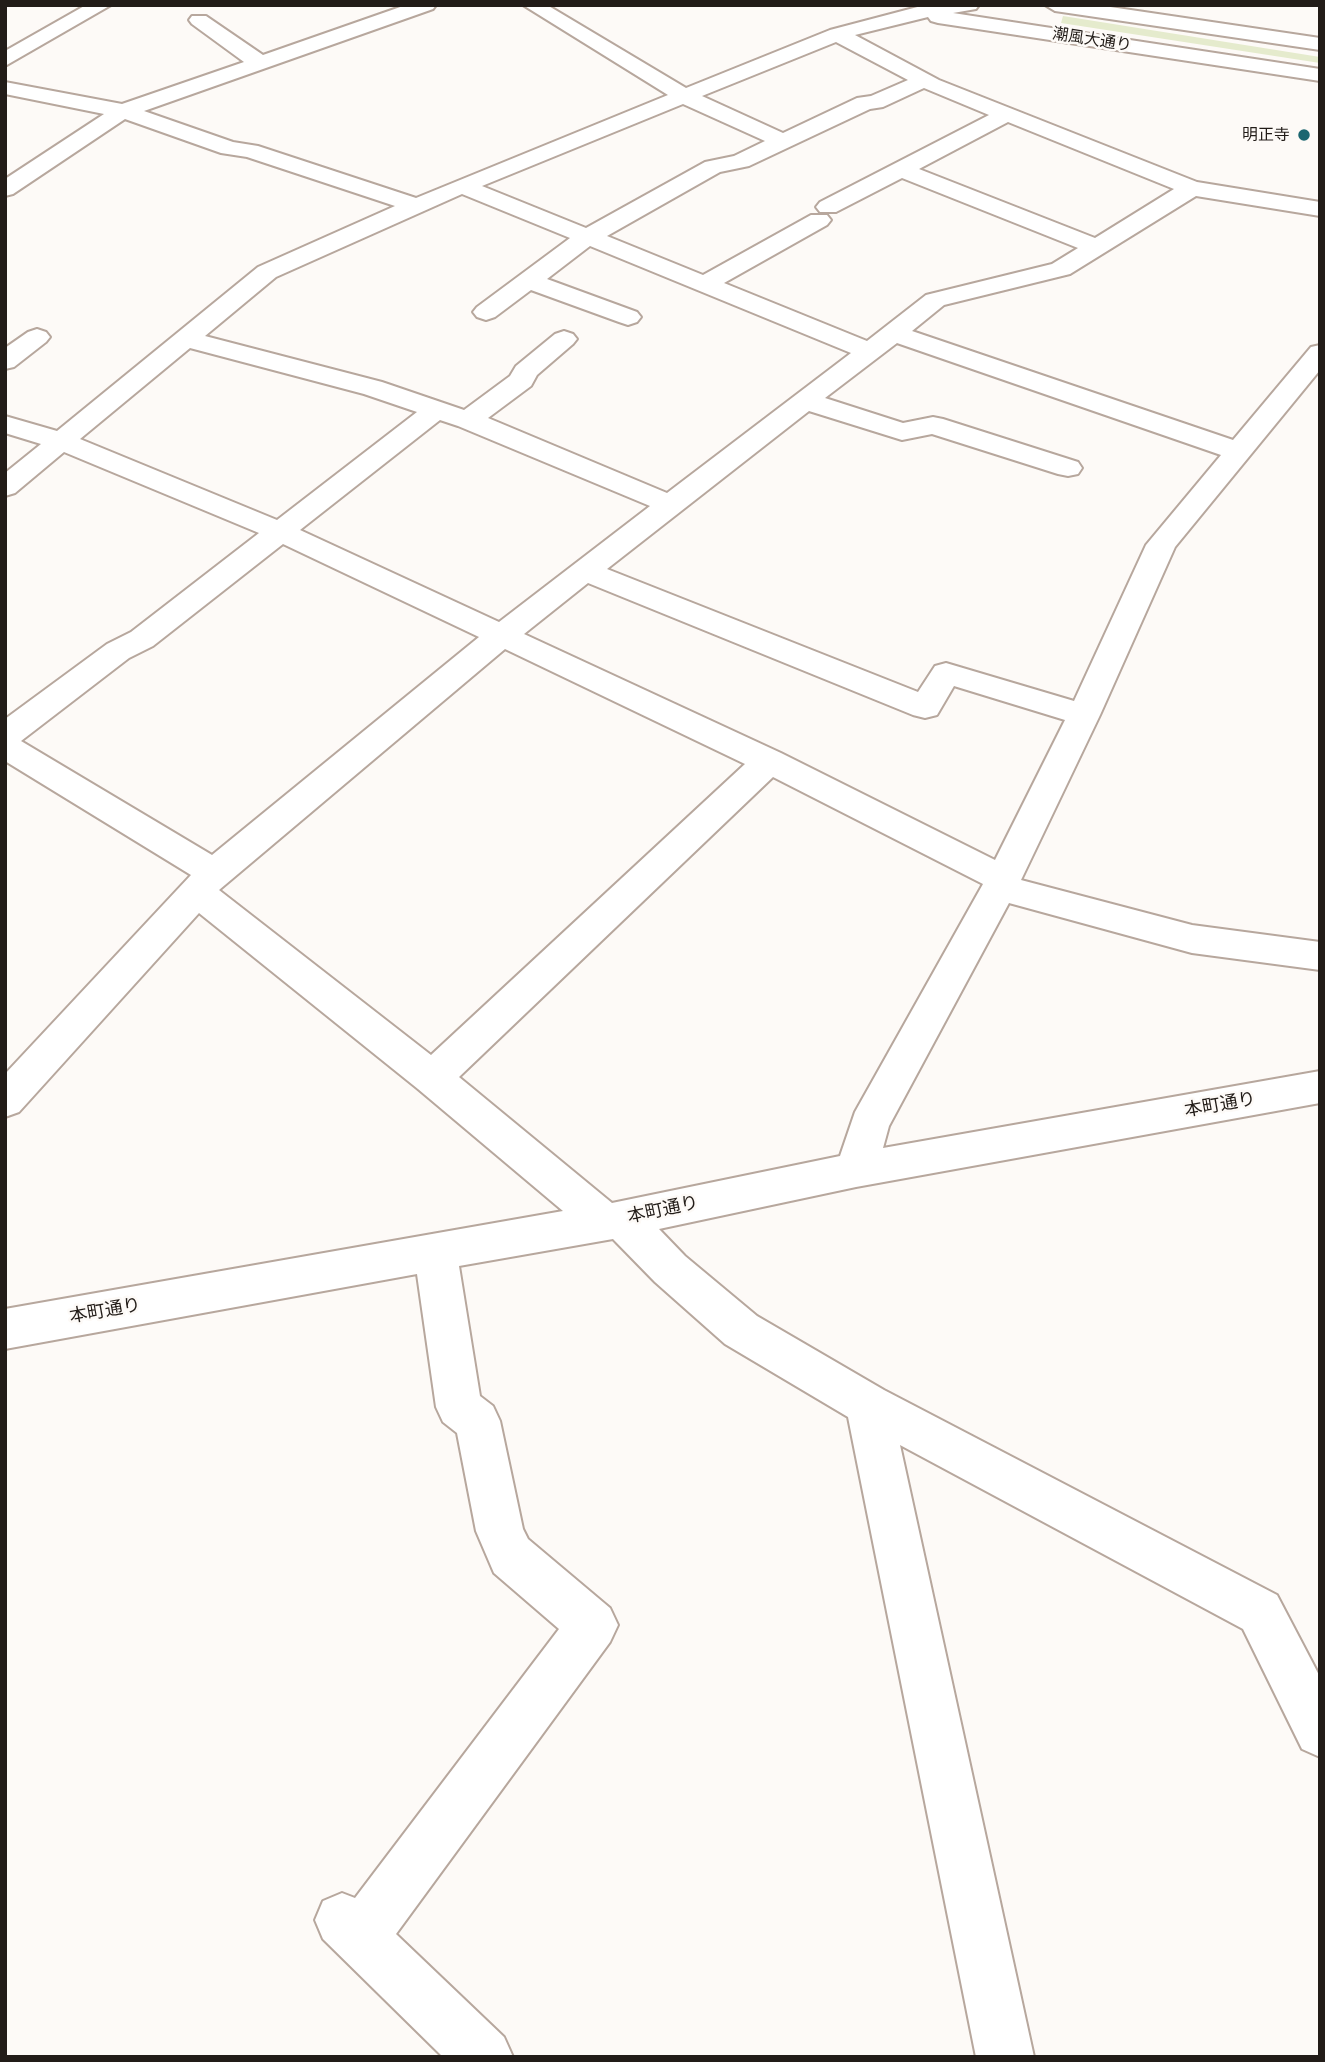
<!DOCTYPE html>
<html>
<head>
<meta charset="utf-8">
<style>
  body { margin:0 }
  #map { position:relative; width:1325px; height:2062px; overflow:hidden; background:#fdfaf7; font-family:"IBM Plex Serif",serif }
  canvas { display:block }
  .frame { position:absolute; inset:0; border:7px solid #221c18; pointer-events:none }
</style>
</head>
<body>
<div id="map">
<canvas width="1325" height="2062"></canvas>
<div class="frame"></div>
</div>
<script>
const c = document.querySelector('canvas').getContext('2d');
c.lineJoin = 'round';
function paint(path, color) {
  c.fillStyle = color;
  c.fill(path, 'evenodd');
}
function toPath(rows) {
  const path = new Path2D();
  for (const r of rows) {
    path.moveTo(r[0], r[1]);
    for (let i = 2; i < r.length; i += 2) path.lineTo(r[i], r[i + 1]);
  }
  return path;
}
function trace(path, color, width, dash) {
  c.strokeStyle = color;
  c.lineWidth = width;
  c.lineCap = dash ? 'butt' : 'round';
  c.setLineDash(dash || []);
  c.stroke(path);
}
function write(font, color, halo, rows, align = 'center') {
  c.font = font + ' "IBM Plex Serif","Noto Sans JP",serif';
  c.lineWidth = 5;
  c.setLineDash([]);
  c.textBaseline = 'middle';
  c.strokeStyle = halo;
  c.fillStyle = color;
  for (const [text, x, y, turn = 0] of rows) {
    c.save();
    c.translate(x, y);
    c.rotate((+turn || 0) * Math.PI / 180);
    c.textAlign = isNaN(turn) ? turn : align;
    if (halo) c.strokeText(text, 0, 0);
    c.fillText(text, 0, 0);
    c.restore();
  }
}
const green = toPath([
  [1063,16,1320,57,1320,63,1061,23]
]);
const minor = toPath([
  [86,5,111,5,5,66,5,51,86,5],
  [406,5,436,5,433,9,144,111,233,142,258,146,416,198,668,95,523,5,547,5,686,88,830,30,925,5,979,5,976,9,953,13,1320,69,1320,81,938,23,931,21,928,17,855,35,939,80,1197,182,1320,202,1320,216,1196,196,1070,274,944,305,912,331,1233,440,1311,347,1320,345,1320,370,1175,547,1100,715,1021,880,1192,925,1320,942,1320,970,1192,953,1009,903,889,1126,883,1148,1320,1071,1320,1103,856,1187,659,1229,685,1256,757,1316,884,1390,1277,1595,1320,1677,1320,1757,1302,1749,1243,1629,900,1445,1034,2057,976,2057,848,1417,725,1344,655,1282,613,1239,459,1266,480,1396,493,1406,500,1421,523,1529,528,1539,610,1608,618,1625,610,1642,396,1934,504,2037,513,2057,443,2057,323,1939,315,1920,323,1901,342,1893,355,1898,559,1629,494,1573,476,1531,457,1433,443,1422,436,1407,417,1274,5,1349,5,1309,563,1211,418,1089,199,913,19,1112,5,1117,5,1074,191,875,5,761,5,719,107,644,131,632,259,533,64,452,15,493,5,496,5,473,41,444,5,433,5,416,57,431,258,267,395,206,247,157,221,153,125,119,13,194,5,196,5,179,104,114,5,94,5,82,122,104,244,62,192,24,189,20,192,16,206,16,263,55,406,5],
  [836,42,908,80,871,96,857,98,783,133,702,96,836,42],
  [924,88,989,115,820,202,816,207,820,212,836,212,902,178,1078,248,1052,264,926,295,867,341,724,283,827,225,831,220,827,215,811,215,703,275,607,236,720,172,749,166,870,109,883,107,924,88],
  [683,104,765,141,734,156,705,162,586,228,482,186,683,104],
  [1008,122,1174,189,1095,238,919,169,1008,122],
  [462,194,570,238,477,307,473,312,477,317,486,320,495,317,531,290,619,322,628,325,637,322,641,317,637,312,547,279,590,246,851,353,667,493,488,418,531,386,537,375,573,344,577,339,573,334,564,331,555,334,516,366,510,376,464,410,382,382,205,336,276,277,462,194],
  [897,343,1221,455,1146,545,1074,701,946,663,935,666,918,692,607,569,809,411,902,440,932,434,1058,474,1068,476,1078,474,1082,468,1078,462,943,419,933,417,903,423,825,398,897,343],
  [190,348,364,394,417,412,277,520,80,439,190,348],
  [440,420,458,426,650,506,499,622,300,530,440,420],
  [283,544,479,637,212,855,21,741,129,658,153,646,283,544],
  [588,583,913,715,925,718,937,715,954,686,1065,720,995,860,781,753,524,634,588,583],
  [505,649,745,764,431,1055,219,890,505,649],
  [773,777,983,884,855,1112,840,1156,612,1203,459,1077,773,777],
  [1045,5,1097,5,1320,38,1320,50,1055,11,1045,5],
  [37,329,46,332,50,337,46,342,14,367,5,369,5,348,28,332,37,329]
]);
const markers = [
  [1304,135,7,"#1b6670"]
];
const farStreetnames = [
  ["潮風大通り",1092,40,9]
];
const farPoinames = [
  ["明正寺",1290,135]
];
const streetNames = [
  ["本町通り",1220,1105,-10],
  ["本町通り",663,1210,-12],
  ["本町通り",105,1311,-10]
];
paint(green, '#e5ebcd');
trace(minor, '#b7a79d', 4);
paint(minor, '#fff');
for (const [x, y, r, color] of markers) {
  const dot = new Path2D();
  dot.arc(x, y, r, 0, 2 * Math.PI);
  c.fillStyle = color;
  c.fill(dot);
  trace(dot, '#fdfaf7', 2.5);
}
write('16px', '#221c18', '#fdfaf7', farStreetnames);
write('16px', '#221c18', '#fdfaf7', farPoinames, 'right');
write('18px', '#221c18', '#fdfaf7', streetNames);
</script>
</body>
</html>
